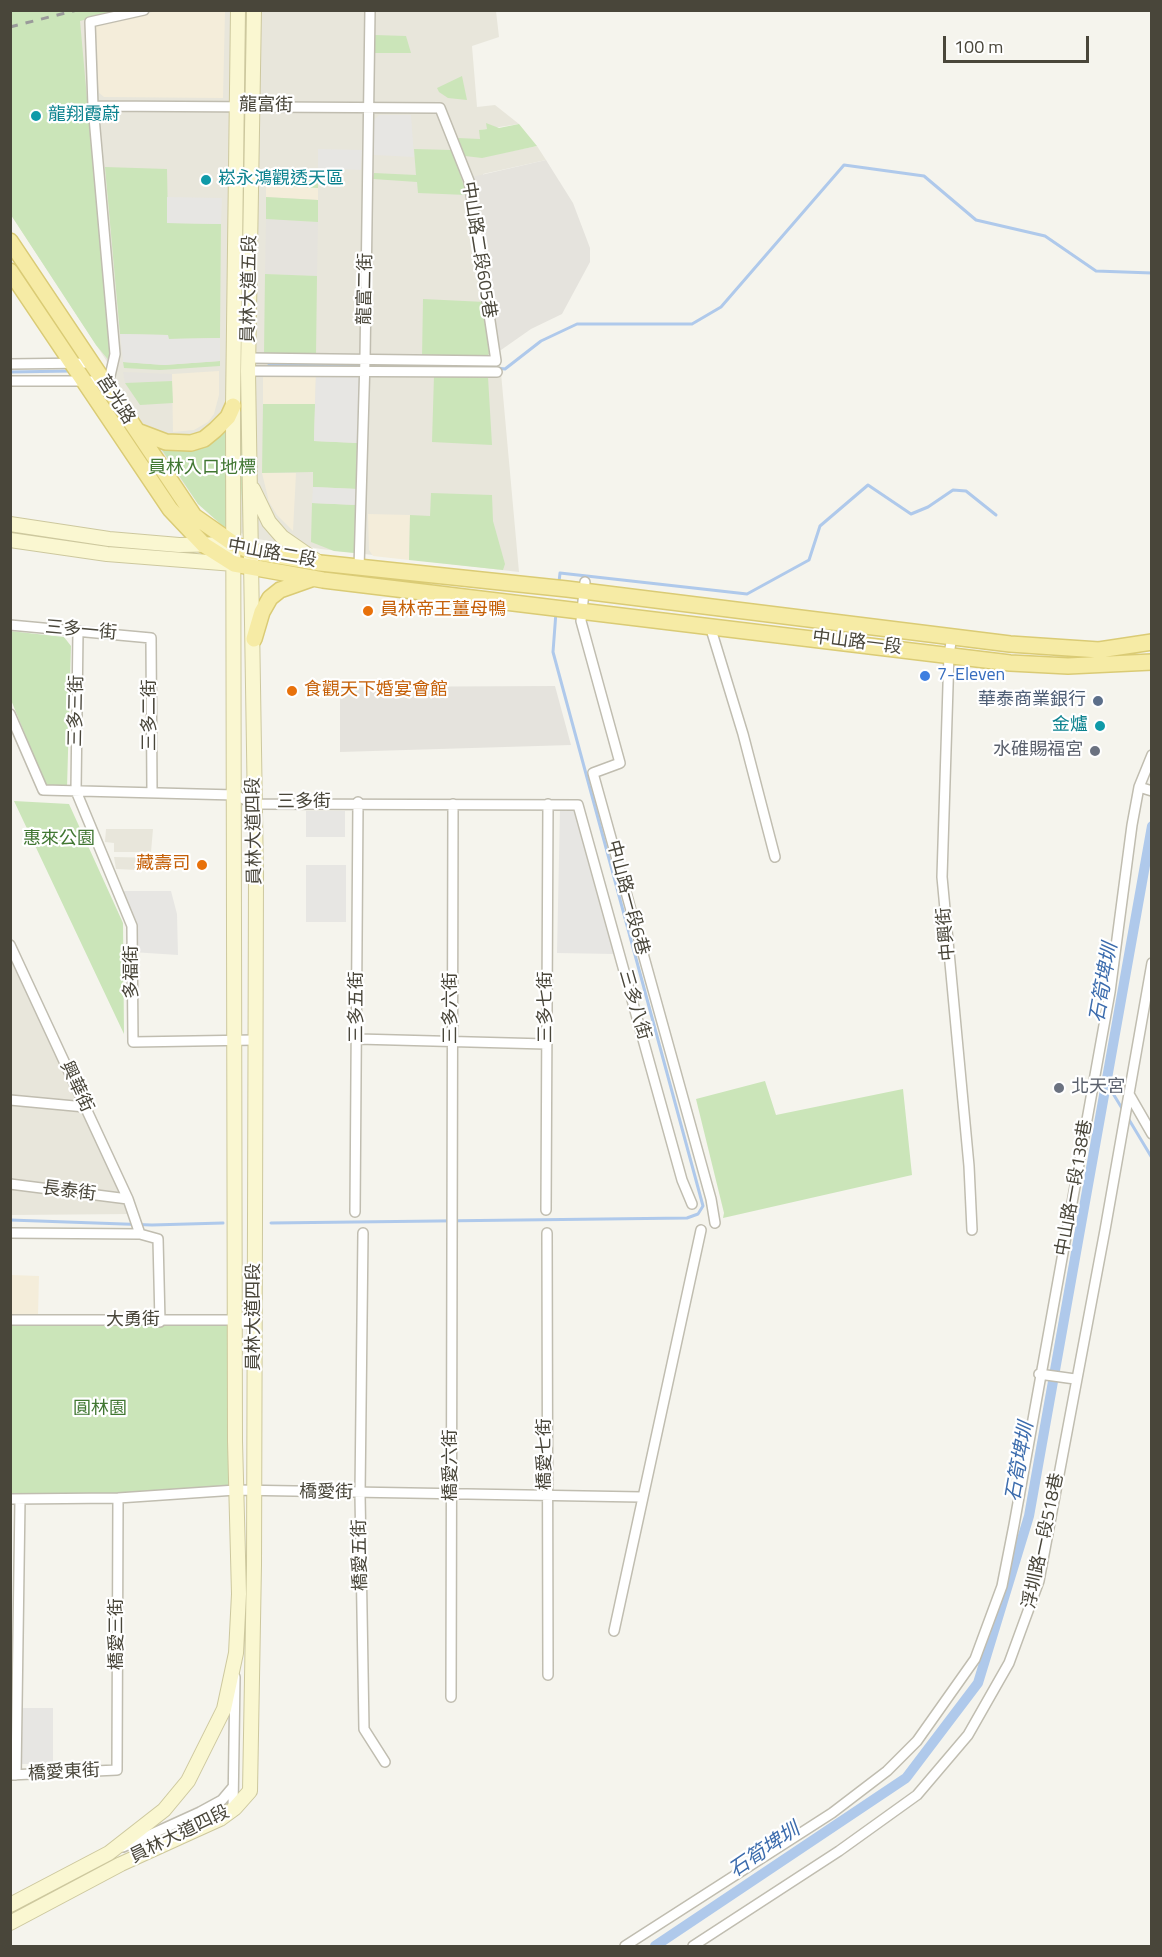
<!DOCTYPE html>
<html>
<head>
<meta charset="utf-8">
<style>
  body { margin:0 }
  #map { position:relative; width:1162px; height:1957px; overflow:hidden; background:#f5f4ed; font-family:"Titillium Web",sans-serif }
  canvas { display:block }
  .frame { position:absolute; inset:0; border:12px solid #49463a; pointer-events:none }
  .scale { position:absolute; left:943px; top:36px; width:146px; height:27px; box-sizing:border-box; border:3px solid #49463a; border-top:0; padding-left:8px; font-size:18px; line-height:21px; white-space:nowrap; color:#49463a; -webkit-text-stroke:4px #fff; paint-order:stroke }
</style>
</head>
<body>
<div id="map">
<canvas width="1162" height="1957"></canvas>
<div class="frame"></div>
<div class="scale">100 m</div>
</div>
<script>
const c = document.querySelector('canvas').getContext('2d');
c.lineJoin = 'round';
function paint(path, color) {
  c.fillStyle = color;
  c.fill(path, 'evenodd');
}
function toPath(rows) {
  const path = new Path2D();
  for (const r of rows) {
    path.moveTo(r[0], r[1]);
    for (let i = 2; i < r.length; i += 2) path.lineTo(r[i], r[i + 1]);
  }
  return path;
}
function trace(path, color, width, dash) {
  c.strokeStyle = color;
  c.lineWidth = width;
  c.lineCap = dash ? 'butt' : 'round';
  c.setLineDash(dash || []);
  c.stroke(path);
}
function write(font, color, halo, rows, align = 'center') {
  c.font = font + ' "Titillium Web","Noto Sans TC",sans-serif';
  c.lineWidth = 4.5;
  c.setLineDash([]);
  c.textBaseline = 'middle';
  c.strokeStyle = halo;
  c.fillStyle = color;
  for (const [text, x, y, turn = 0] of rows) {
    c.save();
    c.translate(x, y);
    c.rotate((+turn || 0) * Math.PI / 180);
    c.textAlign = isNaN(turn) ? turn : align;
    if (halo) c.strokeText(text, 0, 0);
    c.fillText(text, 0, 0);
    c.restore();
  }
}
const residential = toPath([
  [10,11,496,11,499,37,472,46,477,107,495,105,519,124,480,130,482,157,537,146,546,160,483,174,519,572,321,549,257,539,224,527,198,504,124,399,106,360,11,215],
  [106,829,153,829,151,852,114,852,114,843,105,842],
  [114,857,160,858,160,871,116,869],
  [11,940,133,1214,11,1215]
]);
const commercial = toPath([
  [157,11,225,11,223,98,104,97,99,93,93,31,97,25],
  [266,185,318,188,318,200,266,197],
  [219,371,219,395,214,414,208,422,194,430,173,432,172,374],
  [263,374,316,374,315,404,263,404],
  [262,473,296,473,293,531,277,515,269,502],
  [368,514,410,515,409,560,373,556,369,550],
  [11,1275,39,1276,38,1315,11,1314]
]);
const industrial = toPath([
  [546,160,573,203,590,248,590,262,562,314,531,329,501,350,498,348,493,294,472,177],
  [266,219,318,222,317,276,265,274],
  [123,372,172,374,172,381,125,383],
  [555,686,571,745,340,752,340,687]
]);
const green = toPath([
  [10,11,118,11,80,21,111,363,96,345,11,215],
  [375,35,406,36,411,53,375,53],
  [462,76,467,100,448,98,439,92,437,88],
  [486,123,499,128,519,124,537,146,482,158,465,156,458,138,480,139,479,130,487,129],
  [242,127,245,127,246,186,243,518,237,428],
  [414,149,452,150,467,195,418,193,417,182,373,179,374,173,416,175],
  [105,167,167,169,168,223,221,224,220,338,168,339,168,335,120,334],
  [267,178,318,181,318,188,266,185],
  [266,197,318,200,318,222,266,219],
  [265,274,317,276,316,356,264,354],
  [423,299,485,302,489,354,483,359,422,358],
  [220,361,220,366,160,370,124,368,123,362,164,365],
  [434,375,488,377,492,445,432,442],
  [172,381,173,403,140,405,125,383],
  [263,404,315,404,314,441,358,443,357,489,313,487,313,472,262,473],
  [227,426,227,526,224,527,198,504,160,447],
  [431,493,492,495,493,521,505,564,503,570,409,560,410,515,430,516],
  [312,503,357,505,356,549,354,553,334,551,311,542],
  [10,631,64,637,71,646,67,788,47,788,11,700],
  [14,801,69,804,123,923,124,1034],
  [765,1081,776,1115,903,1089,912,1175,723,1218,724,1213,696,1099],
  [235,1319,236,1490,11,1499,10,1320]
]);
const parking = toPath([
  [379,115,411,115,414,157,374,155,374,120],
  [318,149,362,150,361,170,318,168],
  [167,197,222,198,221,224,167,223],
  [120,334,168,335,169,339,220,338,220,361,164,365,123,362],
  [354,373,360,379,358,443,314,441,316,374],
  [313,487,357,489,357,505,312,503],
  [560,809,576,809,614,954,557,953],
  [306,811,345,811,345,837,306,837],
  [306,865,346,865,346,922,306,922],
  [122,891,171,891,177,914,178,955,132,952],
  [10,1708,53,1708,53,1764,16,1764,11,1759]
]);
const stream = toPath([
  [269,365,414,367],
  [496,368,505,369,541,341,577,324,692,324,721,307,844,165,924,176,976,220,1045,236,1096,271,1152,273],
  [10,372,72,371],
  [559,582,560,573,747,594,809,560,820,526,868,485,911,514,928,507,953,490,966,491,996,515],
  [1106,1082,1123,1110],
  [1128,1118,1152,1158],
  [10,1220,152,1225,223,1223],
  [271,1223,687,1218,698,1214,703,1206,553,652,556,612]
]);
const canal = toPath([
  [655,1946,906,1778,978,1683,1029,1516,1152,826]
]);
const street = toPath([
  [93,106,440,108,469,181,496,361,249,358],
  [10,364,90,363],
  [248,371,497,372],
  [10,381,103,381,110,376,115,354,93,106,90,22,144,10],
  [359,568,365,359,370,10],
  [585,582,581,621,620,763,593,773,711,1199,715,1223],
  [10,625,151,638,152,792],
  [710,626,743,734,775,857],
  [78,631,76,791,132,926,133,1042,255,1040],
  [952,637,949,654,942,877,969,1166,972,1230],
  [10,714,43,790,235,795,254,804,578,805,682,1180,692,1204],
  [1139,787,1152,791],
  [10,945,128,1199,140,1234,158,1239,160,1322],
  [358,1039,546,1044],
  [1129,1094,1152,1134],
  [10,1100,85,1107],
  [10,1184,128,1199],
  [546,1210,548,804],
  [355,1212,358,802],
  [10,1233,140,1234],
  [363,1233,360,1494,364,1729,385,1762],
  [547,1233,548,1675],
  [10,1320,255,1320],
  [1039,1374,1075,1379],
  [10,1499,118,1498,236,1490,641,1497],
  [614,1631,701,1230],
  [451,1697,453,804],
  [10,1775,117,1770,118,1498],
  [16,1775,20,1499],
  [233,1809,235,1677],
  [123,1847,200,1812,222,1800,233,1787],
  [625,1946,832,1813,887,1771,917,1741,975,1659,1002,1586,1014,1525,1110,992,1132,825,1139,787,1152,755],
  [693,1946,839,1851,917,1795,968,1735,1009,1663,1039,1581,1105,1230,1152,963]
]);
const secondary = toPath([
  [253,489,269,522,282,537,318,562],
  [10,524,109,539,179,545,234,544],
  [10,540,107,554,234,564],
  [10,1905,109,1853,164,1810,188,1781,224,1709,236,1653,239,1594,235,1441,233,406,238,10],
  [10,1923,121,1864,220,1819,235,1808,250,1791,254,1565,256,875,248,371,254,10]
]);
const primary = toPath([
  [10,241,194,516,234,544,250,551,320,563,567,589,1010,644,1099,650,1152,642],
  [10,271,170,509,204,545,234,564,323,580,1010,663,1068,666,1152,662],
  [137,431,166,442,191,443,204,439,215,430,228,417,233,406],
  [254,639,262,612,270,598,280,590,314,578]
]);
const rail = toPath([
  [10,27,77,10]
]);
const markers = [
  [36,116,6,"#0f9aa8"],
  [206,180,6,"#0f9aa8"],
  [368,611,6,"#e8710a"],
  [925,676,6,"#3f7fe0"],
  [292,691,6,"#e8710a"],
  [1098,701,6,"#5c6f8a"],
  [1100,726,6,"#0f9aa8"],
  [1095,751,6,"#6b7280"],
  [202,865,6,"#e8710a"],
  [1059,1088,6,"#6b7280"]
];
const streetNames = [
  ["龍富街",266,106,1],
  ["中山路二段605巷",478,250,81],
  ["員林大道五段",250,289,-89],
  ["龍富二街",366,289,-89],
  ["莒光路",115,400,57],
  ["中山路二段",272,554,10],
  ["三多一街",81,631,5],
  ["中山路一段",857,643,7],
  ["三多三街",77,711,-89],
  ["三多二街",151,715,-90],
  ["三多街",304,803],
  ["員林大道四段",255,831,-91],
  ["中山路一段6巷",627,898,75],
  ["中興街",947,934,-95],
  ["多福街",133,972,-90],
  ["三多八街",634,1005,74],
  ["三多五街",358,1007,-90],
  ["三多七街",547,1007,-90],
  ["三多六街",452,1008,-90],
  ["興華街",76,1087,65],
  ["中山路一段138巷",1075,1188,-80],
  ["長泰街",69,1192,7],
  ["員林大道四段",255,1317,-90],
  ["大勇街",133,1321],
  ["橋愛七街",546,1454,-90],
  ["橋愛六街",452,1465,-90],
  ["橋愛街",326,1493,1],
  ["浮圳路一段518巷",1044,1541,-78],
  ["橋愛五街",361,1555,-91],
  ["橋愛三街",118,1634,-90],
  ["橋愛東街",64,1773,-3],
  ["員林大道四段",180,1835,-26]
];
const cultureNames = [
  ["龍翔霞蔚",48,116],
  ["崧永鴻觀透天區",218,180],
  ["金爐",1088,726,"right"]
];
const parkNames = [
  ["員林入口地標",202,469],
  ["惠來公園",59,840],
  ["圓林園",100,1410]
];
const foodNames = [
  ["員林帝王薑母鴨",380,611],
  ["食觀天下婚宴會館",304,691],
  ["藏壽司",190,865,"right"]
];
const shopNames = [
  ["7-Eleven",937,676]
];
const serviceNames = [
  ["華泰商業銀行",1086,701]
];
const worshipNames = [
  ["水碓賜福宮",1083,751],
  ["北天宮",1071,1088,"left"]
];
const waterNames = [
  ["石筍埤圳",1105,983,-80],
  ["石筍埤圳",1021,1462,-80],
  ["石筍埤圳",765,1851,-34]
];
paint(residential, '#e8e6db');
paint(commercial, '#f4edda');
paint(industrial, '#e5e3dd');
paint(green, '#cbe5b9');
paint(parking, '#e7e6e3');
trace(stream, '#afc9eb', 3);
trace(canal, '#afc9eb', 10);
trace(street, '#c0bdb0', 12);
trace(secondary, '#cdc89e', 16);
trace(primary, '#dacb75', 18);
trace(street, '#fff', 9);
trace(secondary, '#faf7d1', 14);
trace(primary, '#f6eba5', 15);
trace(rail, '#9a9a9a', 3, [8, 8]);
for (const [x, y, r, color] of markers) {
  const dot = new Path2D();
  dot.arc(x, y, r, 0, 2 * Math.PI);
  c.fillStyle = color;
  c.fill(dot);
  trace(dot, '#fff', 2);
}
write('18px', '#49463a', '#fff', streetNames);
write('18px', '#0d838f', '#fff', cultureNames, 'left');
write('18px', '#417732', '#fff', parkNames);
write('18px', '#c56008', '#fff', foodNames, 'left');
write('18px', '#366cbe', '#fff', shopNames, 'left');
write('18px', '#4e5e75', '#fff', serviceNames, 'right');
write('18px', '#5b616d', '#fff', worshipNames, 'right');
write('italic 20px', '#3c6cad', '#fff', waterNames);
</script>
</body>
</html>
